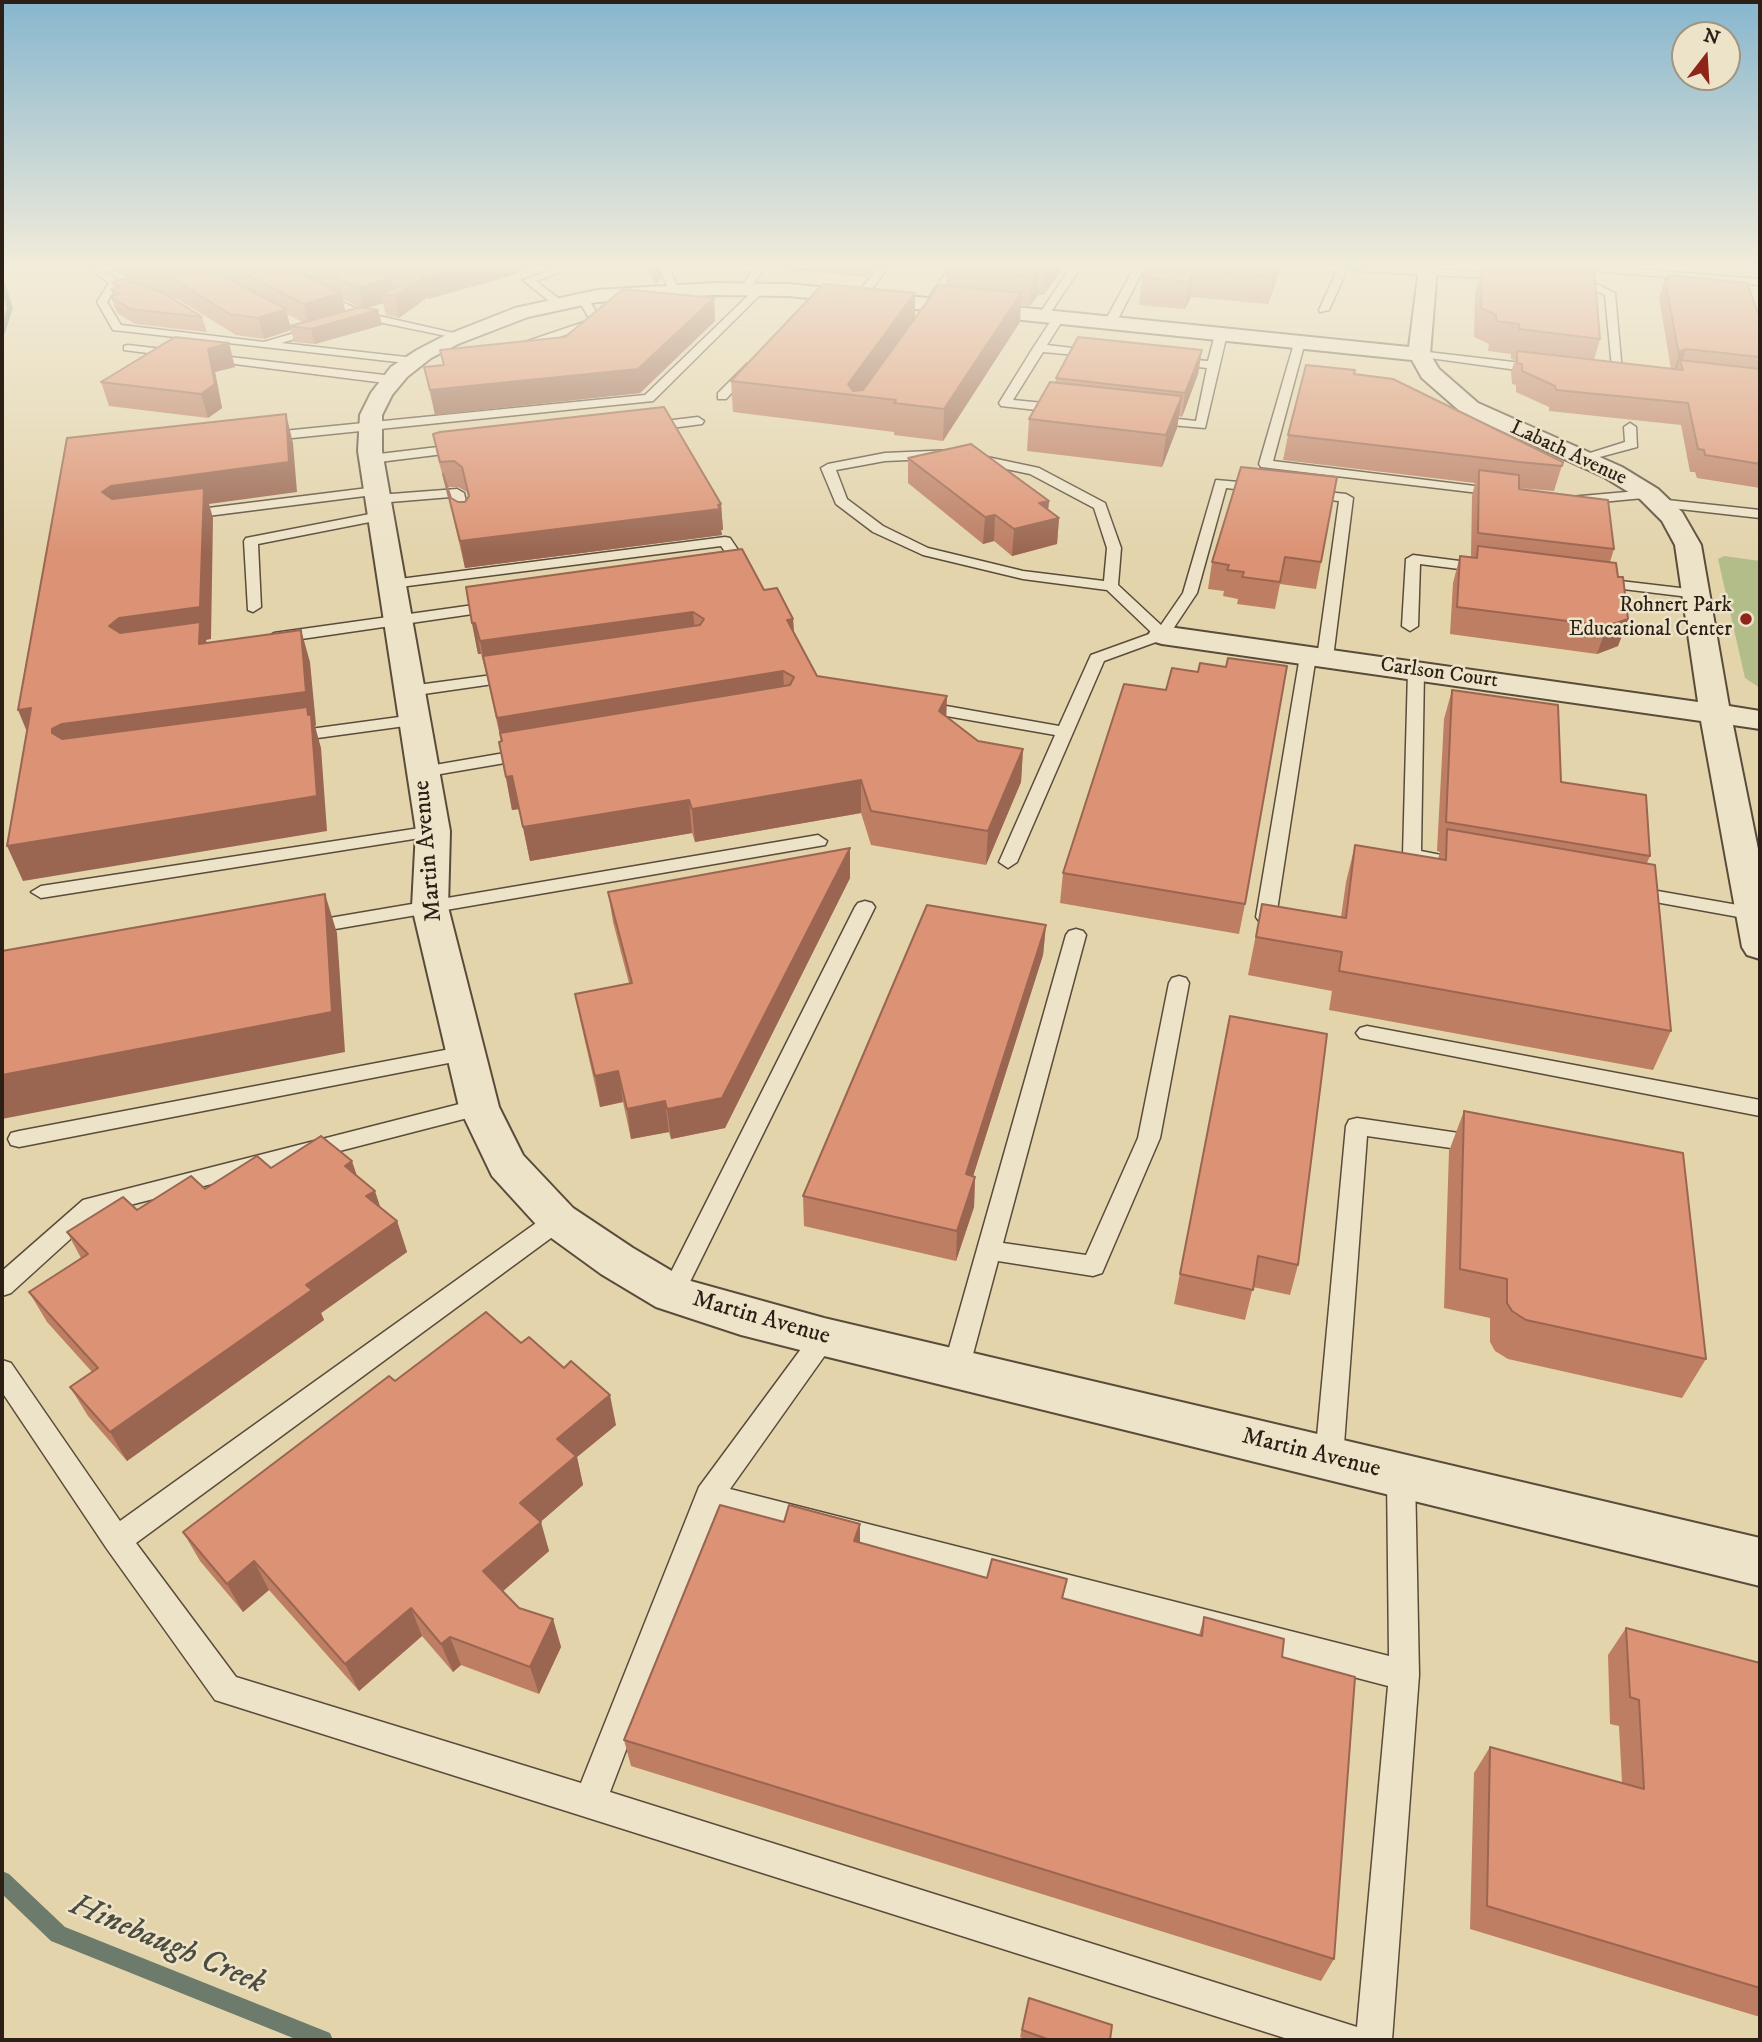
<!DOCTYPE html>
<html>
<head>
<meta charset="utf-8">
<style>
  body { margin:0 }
  #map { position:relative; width:1762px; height:2042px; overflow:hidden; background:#e3d4ac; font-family:"IM FELL DW Pica",serif }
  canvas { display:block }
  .frame { position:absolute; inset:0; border:4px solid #2c1f15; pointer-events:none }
  .north { position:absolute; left:1671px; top:21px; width:70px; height:70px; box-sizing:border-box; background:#ede3c9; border:2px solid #a09581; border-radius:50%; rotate:17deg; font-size:19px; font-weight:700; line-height:28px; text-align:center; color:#2c1f15 }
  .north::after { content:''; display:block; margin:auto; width:24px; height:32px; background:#8f2418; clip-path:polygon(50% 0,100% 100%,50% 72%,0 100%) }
</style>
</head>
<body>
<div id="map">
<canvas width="1762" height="2042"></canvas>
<div class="frame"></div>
<div class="north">N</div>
</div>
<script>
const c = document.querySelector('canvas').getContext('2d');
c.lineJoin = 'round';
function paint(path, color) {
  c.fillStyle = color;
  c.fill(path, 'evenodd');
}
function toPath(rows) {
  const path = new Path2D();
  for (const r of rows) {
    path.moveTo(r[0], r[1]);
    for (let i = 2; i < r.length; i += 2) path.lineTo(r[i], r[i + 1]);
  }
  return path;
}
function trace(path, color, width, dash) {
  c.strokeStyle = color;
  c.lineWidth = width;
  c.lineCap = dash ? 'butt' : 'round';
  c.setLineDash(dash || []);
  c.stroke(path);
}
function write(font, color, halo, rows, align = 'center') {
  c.font = font + ' "IM FELL DW Pica",serif';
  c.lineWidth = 5;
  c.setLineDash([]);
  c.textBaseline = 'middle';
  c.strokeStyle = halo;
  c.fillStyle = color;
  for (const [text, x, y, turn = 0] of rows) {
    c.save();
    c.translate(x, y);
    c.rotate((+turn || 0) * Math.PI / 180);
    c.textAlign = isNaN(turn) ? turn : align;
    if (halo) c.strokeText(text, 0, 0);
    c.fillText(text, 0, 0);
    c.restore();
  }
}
const green = toPath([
  [1724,556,1760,561,1760,688,1745,678,1718,559]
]);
const stream = toPath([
  [2,281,5,283,13,308,5,333,2,335,2,324,7,308,2,292,2,281],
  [2,1871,9,1874,65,1927,330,2033,333,2040,298,2040,51,1941,2,1894,2,1871]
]);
const lane = toPath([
  [89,268,100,268,120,282,107,302,121,325,264,342,318,326,324,329,322,331,281,343,415,358,421,361,415,364,113,330,97,302,109,283,89,268],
  [545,268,555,268,558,273,536,281,562,301,562,305,554,305,523,280,547,271,545,268],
  [659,268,669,268,679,290,678,292,670,292,659,268],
  [754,268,764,268,749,291,741,291,740,289,754,268],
  [878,268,888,268,863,300,855,300,855,296,878,268],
  [949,268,959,268,933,307,925,307,924,305,949,268],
  [1070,268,1080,268,1047,318,1039,318,1038,316,1070,268],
  [1134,268,1144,268,1116,323,1106,325,1104,323,1134,268],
  [1338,268,1348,268,1329,310,1320,312,1319,310,1338,268],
  [1351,268,1405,268,1506,273,1511,276,1506,279,1356,271,1351,268],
  [1589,268,1625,268,1760,279,1760,285,1594,271,1589,268],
  [1570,279,1593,282,1615,293,1622,372,1599,379,1593,375,1612,368,1605,295,1587,287,1566,284,1565,282,1570,279],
  [757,287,766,289,653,401,263,441,257,437,263,433,645,395,757,287],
  [315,293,323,293,366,313,467,336,461,339,359,318,315,297,315,293],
  [579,297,587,297,602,321,600,323,521,350,513,350,513,346,590,320,578,299,579,297],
  [1058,315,1064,318,1047,345,1098,351,1104,354,1098,357,1043,352,1013,400,1064,405,1070,409,1064,413,1001,406,999,403,1033,348,1054,316,1058,315],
  [1221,331,1227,334,1205,428,1147,423,1145,420,1151,416,1196,421,1207,368,1172,364,1166,361,1172,358,1208,361,1215,334,1221,331],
  [1295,340,1305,342,1273,461,1499,489,1506,493,1504,496,1261,467,1259,464,1295,340],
  [128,345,393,376,399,380,393,384,124,350,124,346,128,345],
  [1419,351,1539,365,1545,369,1539,373,1415,356,1415,352,1419,351],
  [747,364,757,366,726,399,718,399,718,393,747,364],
  [698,417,704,421,702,424,648,431,642,427,648,423,698,417],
  [1630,423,1636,427,1637,447,1581,462,1574,458,1625,442,1624,427,1630,423],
  [463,444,468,445,468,451,371,463,364,459,371,455,463,444],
  [954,450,1039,468,1105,503,1121,548,1118,585,1161,625,1183,593,1216,480,1262,484,1269,488,1262,492,1226,488,1197,593,1167,638,1104,661,1017,862,1008,868,999,862,1055,735,918,711,910,706,918,701,1059,726,1091,655,1152,633,1107,590,1023,579,923,555,873,532,836,504,821,468,828,464,885,453,954,450],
  [954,458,1030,474,1094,508,1107,548,1104,581,1023,571,928,548,883,526,847,499,836,470,885,461,954,458],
  [376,487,383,491,381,494,184,519,177,515,184,511,376,487],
  [457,489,464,493,471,522,469,525,464,526,457,522,451,497,378,503,371,499,378,495,457,489],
  [1308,490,1346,494,1353,498,1333,658,1325,663,1317,658,1339,501,1303,497,1303,491,1308,490],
  [1649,490,1654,491,1654,497,1570,505,1563,501,1570,497,1649,490],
  [1658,499,1760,510,1760,518,1653,506,1651,503,1658,499],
  [380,512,385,513,385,519,258,544,261,607,253,612,248,610,244,541,246,538,380,512],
  [725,537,730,538,753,572,751,575,741,575,721,546,392,588,385,584,392,580,725,537],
  [1413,555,1483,564,1490,568,1483,572,1420,564,1418,626,1410,631,1402,626,1406,559,1413,555],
  [1595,578,1697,590,1704,594,1697,598,1590,585,1588,582,1590,579,1595,578],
  [495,602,503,607,500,610,274,643,266,638,274,633,495,602],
  [1308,651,1316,656,1276,917,1273,921,1266,923,1259,921,1256,917,1300,656,1308,651],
  [1416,666,1424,671,1421,851,1446,856,1448,860,1439,866,1405,859,1403,855,1408,671,1416,666],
  [515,672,523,677,521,680,410,696,402,691,410,686,515,672],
  [414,715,420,716,422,720,420,724,288,742,280,737,288,732,414,715],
  [528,749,537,754,534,758,423,777,414,772,423,767,528,749],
  [433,826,442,831,439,835,41,898,31,892,41,886,433,826],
  [818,835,827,841,825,845,306,934,299,932,296,928,299,924,306,922,818,835],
  [1629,886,1755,908,1760,909,1760,919,1755,920,1622,896,1619,892,1629,886],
  [865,901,872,903,875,907,684,1294,681,1301,672,1304,663,1301,660,1294,855,907,858,903,865,901],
  [1076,929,1083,931,1086,935,1003,1243,1086,1255,1138,1138,1169,983,1172,978,1179,976,1186,978,1189,983,1160,1138,1102,1273,1093,1276,998,1261,969,1369,965,1377,956,1380,947,1377,943,1369,1066,935,1069,931,1076,929],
  [1367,1026,1760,1100,1760,1116,1360,1038,1356,1033,1360,1028,1367,1026],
  [466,1046,474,1048,477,1053,474,1058,19,1147,11,1145,8,1139,11,1133,19,1131,466,1046],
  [479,1099,487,1101,490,1107,487,1113,99,1213,11,1293,2,1296,2,1271,83,1200,479,1099],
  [1357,1118,1479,1136,1487,1138,1490,1144,1487,1150,1479,1152,1367,1136,1343,1458,1339,1466,1329,1470,1319,1466,1315,1458,1346,1126,1349,1120,1357,1118],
  [558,1211,566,1213,570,1220,566,1227,136,1543,236,1677,581,1783,699,1487,815,1330,824,1326,833,1330,837,1337,833,1344,730,1489,1389,1656,1387,1475,1391,1466,1401,1463,1411,1466,1415,1475,1419,1675,1392,2040,1291,2040,215,1700,107,1549,2,1392,2,1360,11,1363,120,1521,550,1213,558,1211],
  [717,1511,1388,1686,1357,2027,610,1792,717,1511]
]);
const street = toPath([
  [1419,268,1437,268,1430,354,1439,369,1478,403,1622,467,1658,489,1682,512,1701,545,1729,706,1760,711,1760,729,1733,725,1760,859,1760,959,1747,955,1742,947,1701,721,1162,644,1152,641,1148,635,1152,629,1162,626,1698,702,1675,545,1662,521,1640,499,1604,477,1462,413,1422,378,1412,360,789,296,714,295,597,302,528,317,458,344,431,358,407,377,392,395,382,415,382,451,450,831,448,907,499,1107,523,1155,573,1208,633,1248,687,1280,824,1318,1760,1538,1760,1586,824,1356,741,1335,656,1307,601,1274,543,1232,492,1176,459,1107,412,907,416,831,358,451,360,415,371,393,391,367,417,350,444,336,515,308,597,290,714,283,789,284,1409,347,1419,268]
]);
const wall = toPath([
  [110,268,531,268,517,271,517,274,428,299,428,297,399,318,386,315,383,303,367,308,378,310,382,325,315,344,294,342,291,330,264,339,236,335,179,300,168,295,202,317,207,332,135,324,117,313,111,296,113,296,111,289,114,288,112,282,140,285],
  [343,299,359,307,345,311],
  [287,314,304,323,290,326],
  [646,268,660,268,661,279,656,284],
  [769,268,874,268,865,277],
  [948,268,1062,268,1044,295,1038,295,1030,306,1021,305,1020,322,943,441,894,435,894,432,733,412,731,381,915,318,946,286,947,269],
  [1147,268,1281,268,1268,304,1191,297,1185,309,1139,305,1142,277],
  [1482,268,1600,339,1594,360,1671,369,1659,298,1665,279,1667,279,1668,275,1760,318,1760,488,1697,478,1695,472,1690,472,1681,425,1549,411,1549,407,1516,392,1516,385,1512,384,1511,372,1515,360,1511,359,1511,354,1488,351,1489,344,1474,337,1475,294],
  [714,298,715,321,640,393,435,415,424,367,443,365,440,350,565,337],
  [1202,350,1198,374,1182,417,1179,416,1177,428,1162,467,1027,451,1029,419,1055,383,1056,378],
  [235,367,215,372,222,408,208,418,109,406,101,382],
  [1354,374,1563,462,1554,491,1519,488,1519,489,1614,549,1610,562,1618,577,1628,619,1618,646,1597,654,1450,634,1453,583,1460,556,1471,557,1472,496,1475,483,1283,460,1288,435],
  [433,434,721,504,723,530,721,530,722,535,465,568,446,487,438,459],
  [447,487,458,487,467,492,468,497,465,502,458,502,451,498],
  [908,458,1049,501,1048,510,1059,518,1057,544,1012,556,994,541,983,544,908,483],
  [1337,477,1316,589,1280,584,1275,609,1237,604,1238,599,1223,596,1224,591,1208,589,1212,562],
  [764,590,793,619,794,632,817,676,946,717,978,741,1023,749,1021,782,986,865,871,845,861,813,695,842,692,833,530,861,519,809,512,810,499,742,501,741,486,673,481,654,478,654,472,623],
  [1226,667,1245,904,1239,934,1060,903,1063,873,1166,690,1198,672],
  [1452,690,1650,856,1647,863,1671,1031,1653,1070,1329,1010,1332,991,1248,975,1262,904,1341,917,1346,882,1355,845,1438,859,1440,852,1437,851,1444,719],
  [850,848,850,878,725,1128,671,1139,669,1132,631,1139,623,1102,600,1107,581,1024,575,994,629,983,613,922,608,892],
  [1046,925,1043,955,973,1176,975,1177,974,1207,956,1261,804,1226,803,1196],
  [1230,1016,1298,1265,1290,1295,1253,1287,1245,1320,1174,1304],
  [1464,1111,1706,1359,1682,1398,1508,1359,1495,1351,1490,1342,1490,1318,1444,1308,1449,1151],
  [271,1168,357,1176,380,1208,397,1221,407,1252,321,1313,324,1320,127,1461,88,1416,70,1387,92,1372,47,1322,29,1292,81,1258,67,1232],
  [395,1381,616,1425,577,1457,583,1485,540,1522,549,1551,502,1591,519,1608,553,1619,561,1647,539,1694,461,1665,453,1672,422,1636,359,1691,269,1590,243,1612,200,1561,183,1532],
  [784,1522,987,1578,1067,1579,1063,1598,1199,1635,1204,1617,1282,1657,1334,1959,1321,1981,631,1766,624,1740],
  [1626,1628,1760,1663,1760,2017,1470,1929,1474,1773,1490,1747,1622,1783,1619,1726,1610,1724,1608,1655],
  [1029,1998,1110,2040,1028,2040,1020,2037]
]);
const shadedWall = toPath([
  [463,268,531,268,517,271,517,274,428,299,424,278],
  [654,268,660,268,661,279,656,284],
  [865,268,874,268,865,277],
  [1039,268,1038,295,1030,306,1032,277],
  [1046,268,1062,268,1044,295],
  [1276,268,1281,268,1268,304,1273,277],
  [1194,270,1191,297,1185,309,1189,282],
  [424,276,428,297,399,318,395,296],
  [391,278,394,296,381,293,383,303,363,309,359,288],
  [341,293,346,314,309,325,304,304],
  [915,293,915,322,862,396,849,395,848,384],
  [1021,293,1020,322,943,441,944,409],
  [714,298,715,321,640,393,435,415,430,390],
  [286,309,291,330,264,339,258,318],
  [378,310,382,325,315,344,311,329],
  [229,343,235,367,215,372,222,408,208,418,201,394,208,349],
  [1686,349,1681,364,1680,360,1677,370,1674,371,1680,351],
  [1202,350,1198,374,1182,417,1185,393],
  [1182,396,1177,428,1162,467,1166,435],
  [286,414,293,443,297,492,209,504,213,518,211,639,206,640,210,654,131,650,109,626,122,516,102,492,111,486],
  [1049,501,1047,521,1059,518,1057,544,1012,556,1014,529,1039,503],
  [721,504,723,530,721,530,722,535,465,568,460,541],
  [995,515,994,541,983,544,985,517],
  [693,612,696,643,486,673,480,641],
  [793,619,795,650,787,620],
  [1628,619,1618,646,1597,654,1607,626],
  [472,623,475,623,481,654,478,654],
  [301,630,310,662,316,725,315,726,321,748,327,831,23,881,7,846,76,757,52,733,52,729,62,724],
  [783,671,785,702,503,751,497,718],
  [947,696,946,728,939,711],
  [31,708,32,744,18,710],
  [1023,749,1021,782,986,865,988,831],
  [512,776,519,809,512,810,506,777],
  [861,780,861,813,695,842,692,809],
  [689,800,692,833,530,861,523,827],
  [850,848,850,878,725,1128,671,1139,667,1109],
  [325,894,337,933,345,1052,2,1119,2,1075],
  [1046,925,1043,955,964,1205,966,1174],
  [618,1071,623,1102,600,1107,595,1076],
  [665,1101,669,1132,631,1139,627,1109],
  [352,1161,362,1191,345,1166],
  [975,1177,974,1207,956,1261,957,1231],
  [375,1191,385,1221,366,1196],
  [397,1221,407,1252,321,1313,324,1320,127,1461,110,1432,306,1285],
  [610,1395,616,1425,577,1457,583,1485,529,1532,520,1503,557,1439],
  [541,1522,549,1551,493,1600,483,1571],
  [860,1524,860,1552,854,1541],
  [254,1561,269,1590,243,1612,227,1584],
  [411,1608,422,1636,359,1691,345,1664],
  [553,1619,561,1647,539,1694,530,1667],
  [450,1637,461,1665,453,1672,441,1644]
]);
const building = toPath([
  [143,268,208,268,286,309,258,318,230,314,173,279,143,268],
  [233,268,289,268,341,293,304,304,233,268],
  [315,268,369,268,391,278,359,288,315,268],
  [393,268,463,268,424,278,424,276,395,296,381,293,414,282,414,278,393,268],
  [948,268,1039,268,1032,277,947,269,948,268],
  [1147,268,1276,268,1273,277,1194,270,1189,282,1142,277,1147,268],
  [1482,268,1594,268,1600,339,1519,329,1519,324,1496,321,1496,315,1481,308,1482,268],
  [1668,275,1747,283,1760,318,1760,357,1686,349,1680,351,1679,355,1665,279,1669,279,1668,275],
  [124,279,164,293,202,317,131,309,112,298,111,296,119,294,111,289,120,287,112,282,124,279],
  [823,284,915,293,848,384,853,391,863,390,939,285,1021,293,944,409,894,403,896,400,731,381,823,284],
  [623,289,714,298,638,369,430,390,424,367,444,365,440,350,565,337,623,289],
  [360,307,378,310,311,329,290,326,360,307],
  [175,337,229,343,208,349,215,384,201,394,101,382,175,337],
  [1078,337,1202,350,1185,393,1056,378,1078,337],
  [1517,351,1683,370,1680,360,1760,369,1760,464,1705,455,1704,450,1698,449,1688,403,1556,390,1555,386,1522,371,1522,364,1517,363,1517,351],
  [1306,365,1355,370,1354,374,1393,379,1563,462,1562,466,1519,462,1288,435,1306,365],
  [1050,382,1182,396,1166,435,1029,419,1050,382],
  [664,407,721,504,718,505,720,509,460,541,443,474,451,498,458,502,465,502,469,496,462,467,454,461,440,462,433,434,440,432,664,407],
  [286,414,289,462,111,486,102,492,112,499,204,488,200,607,119,618,109,626,120,633,200,622,199,644,301,630,306,692,62,724,52,729,52,733,62,739,307,707,308,715,311,714,317,796,7,846,31,708,18,710,67,438,286,414],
  [971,444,1049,501,1039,503,1059,518,1014,529,995,515,985,517,908,458,971,444],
  [1241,467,1337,477,1321,562,1285,557,1280,582,1242,577,1244,572,1227,570,1229,565,1212,562,1241,467],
  [1479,470,1519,475,1519,489,1608,500,1614,549,1478,533,1479,470],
  [1478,546,1616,563,1618,577,1623,577,1628,619,1607,626,1457,607,1460,556,1477,558,1478,546],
  [742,549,764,590,777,588,793,619,787,620,817,676,947,696,939,711,978,741,1023,749,988,831,871,811,861,780,692,809,689,800,523,827,512,776,506,777,499,742,502,741,500,733,790,685,794,677,783,671,497,718,483,656,700,625,704,619,693,612,480,641,475,623,472,623,466,587,742,549],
  [1228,658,1287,666,1245,904,1063,873,1124,684,1166,690,1172,668,1198,672,1200,663,1226,667,1228,658],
  [1452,690,1558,705,1561,782,1646,795,1650,856,1446,822,1452,690],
  [1447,829,1655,865,1671,1031,1339,971,1342,952,1256,937,1262,904,1346,918,1355,845,1446,860,1447,829],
  [850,848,722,1098,667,1109,665,1101,627,1109,618,1071,595,1076,575,994,632,983,608,892,850,848],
  [325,894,332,1012,2,1075,2,951,325,894],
  [927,905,1046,925,966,1174,975,1177,957,1231,803,1196,927,905],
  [1230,1016,1327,1034,1298,1265,1258,1256,1253,1290,1180,1274,1230,1016],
  [1464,1111,1683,1153,1706,1359,1526,1320,1512,1311,1507,1303,1507,1279,1460,1269,1464,1111],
  [321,1136,352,1161,345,1166,375,1191,366,1196,397,1221,306,1285,312,1290,110,1432,70,1387,98,1368,29,1292,88,1254,67,1232,123,1197,137,1210,191,1176,205,1189,257,1156,271,1168,321,1136],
  [486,1312,521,1343,529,1337,564,1368,571,1361,610,1395,557,1439,576,1456,520,1503,541,1522,483,1571,519,1608,553,1619,530,1667,450,1637,441,1644,411,1608,345,1664,254,1561,227,1584,183,1532,389,1376,395,1381,486,1312],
  [720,1505,784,1522,789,1505,860,1524,854,1541,987,1578,992,1559,1067,1579,1062,1598,1202,1636,1204,1617,1284,1639,1282,1657,1355,1677,1334,1959,624,1740,720,1505],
  [1626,1628,1760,1663,1760,1988,1487,1906,1490,1747,1644,1789,1639,1700,1630,1697,1626,1628],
  [1029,1998,1112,2025,1110,2040,1050,2040,1022,2030,1029,1998]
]);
const markers = [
  [1746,619,7,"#8f2418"]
];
const farStreetnames = [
  ["Labath Avenue",1568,454,25],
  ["Carlson Court",1439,674,8]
];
const farPoinames = [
  ["Rohnert Park",1732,607],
  ["Educational Center",1732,631]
];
const streetNames = [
  ["Martin Avenue",429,851,-95],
  ["Martin Avenue",761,1319,16],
  ["Martin Avenue",1311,1454,14]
];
const nearWaternames = [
  ["Hinebaugh Creek",167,1946,23]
];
paint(green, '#b3bd8a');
paint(stream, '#6c7b6c');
trace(lane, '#5a4c3b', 3);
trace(street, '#5a4c3b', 4);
paint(lane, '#ede3c9');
paint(street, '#ede3c9');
paint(wall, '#bd7e64');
paint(shadedWall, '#9a6651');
paint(building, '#dc9274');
trace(building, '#9a6651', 2);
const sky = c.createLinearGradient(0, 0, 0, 553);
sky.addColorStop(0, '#87b6ce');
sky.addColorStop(0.48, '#f2ecda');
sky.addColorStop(1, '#f2ecda00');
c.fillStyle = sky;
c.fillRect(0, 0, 1762, 553);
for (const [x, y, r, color] of markers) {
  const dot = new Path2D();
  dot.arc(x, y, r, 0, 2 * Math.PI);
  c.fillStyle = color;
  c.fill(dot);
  trace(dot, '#ede3c9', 2.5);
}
write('21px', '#2c1f15', '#ede3c9', farStreetnames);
write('21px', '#2c1f15', '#ede3c9', farPoinames, 'right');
write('24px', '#2c1f15', '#ede3c9', streetNames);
write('italic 32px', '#4c4d40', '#ede3c9', nearWaternames);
</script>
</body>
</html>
